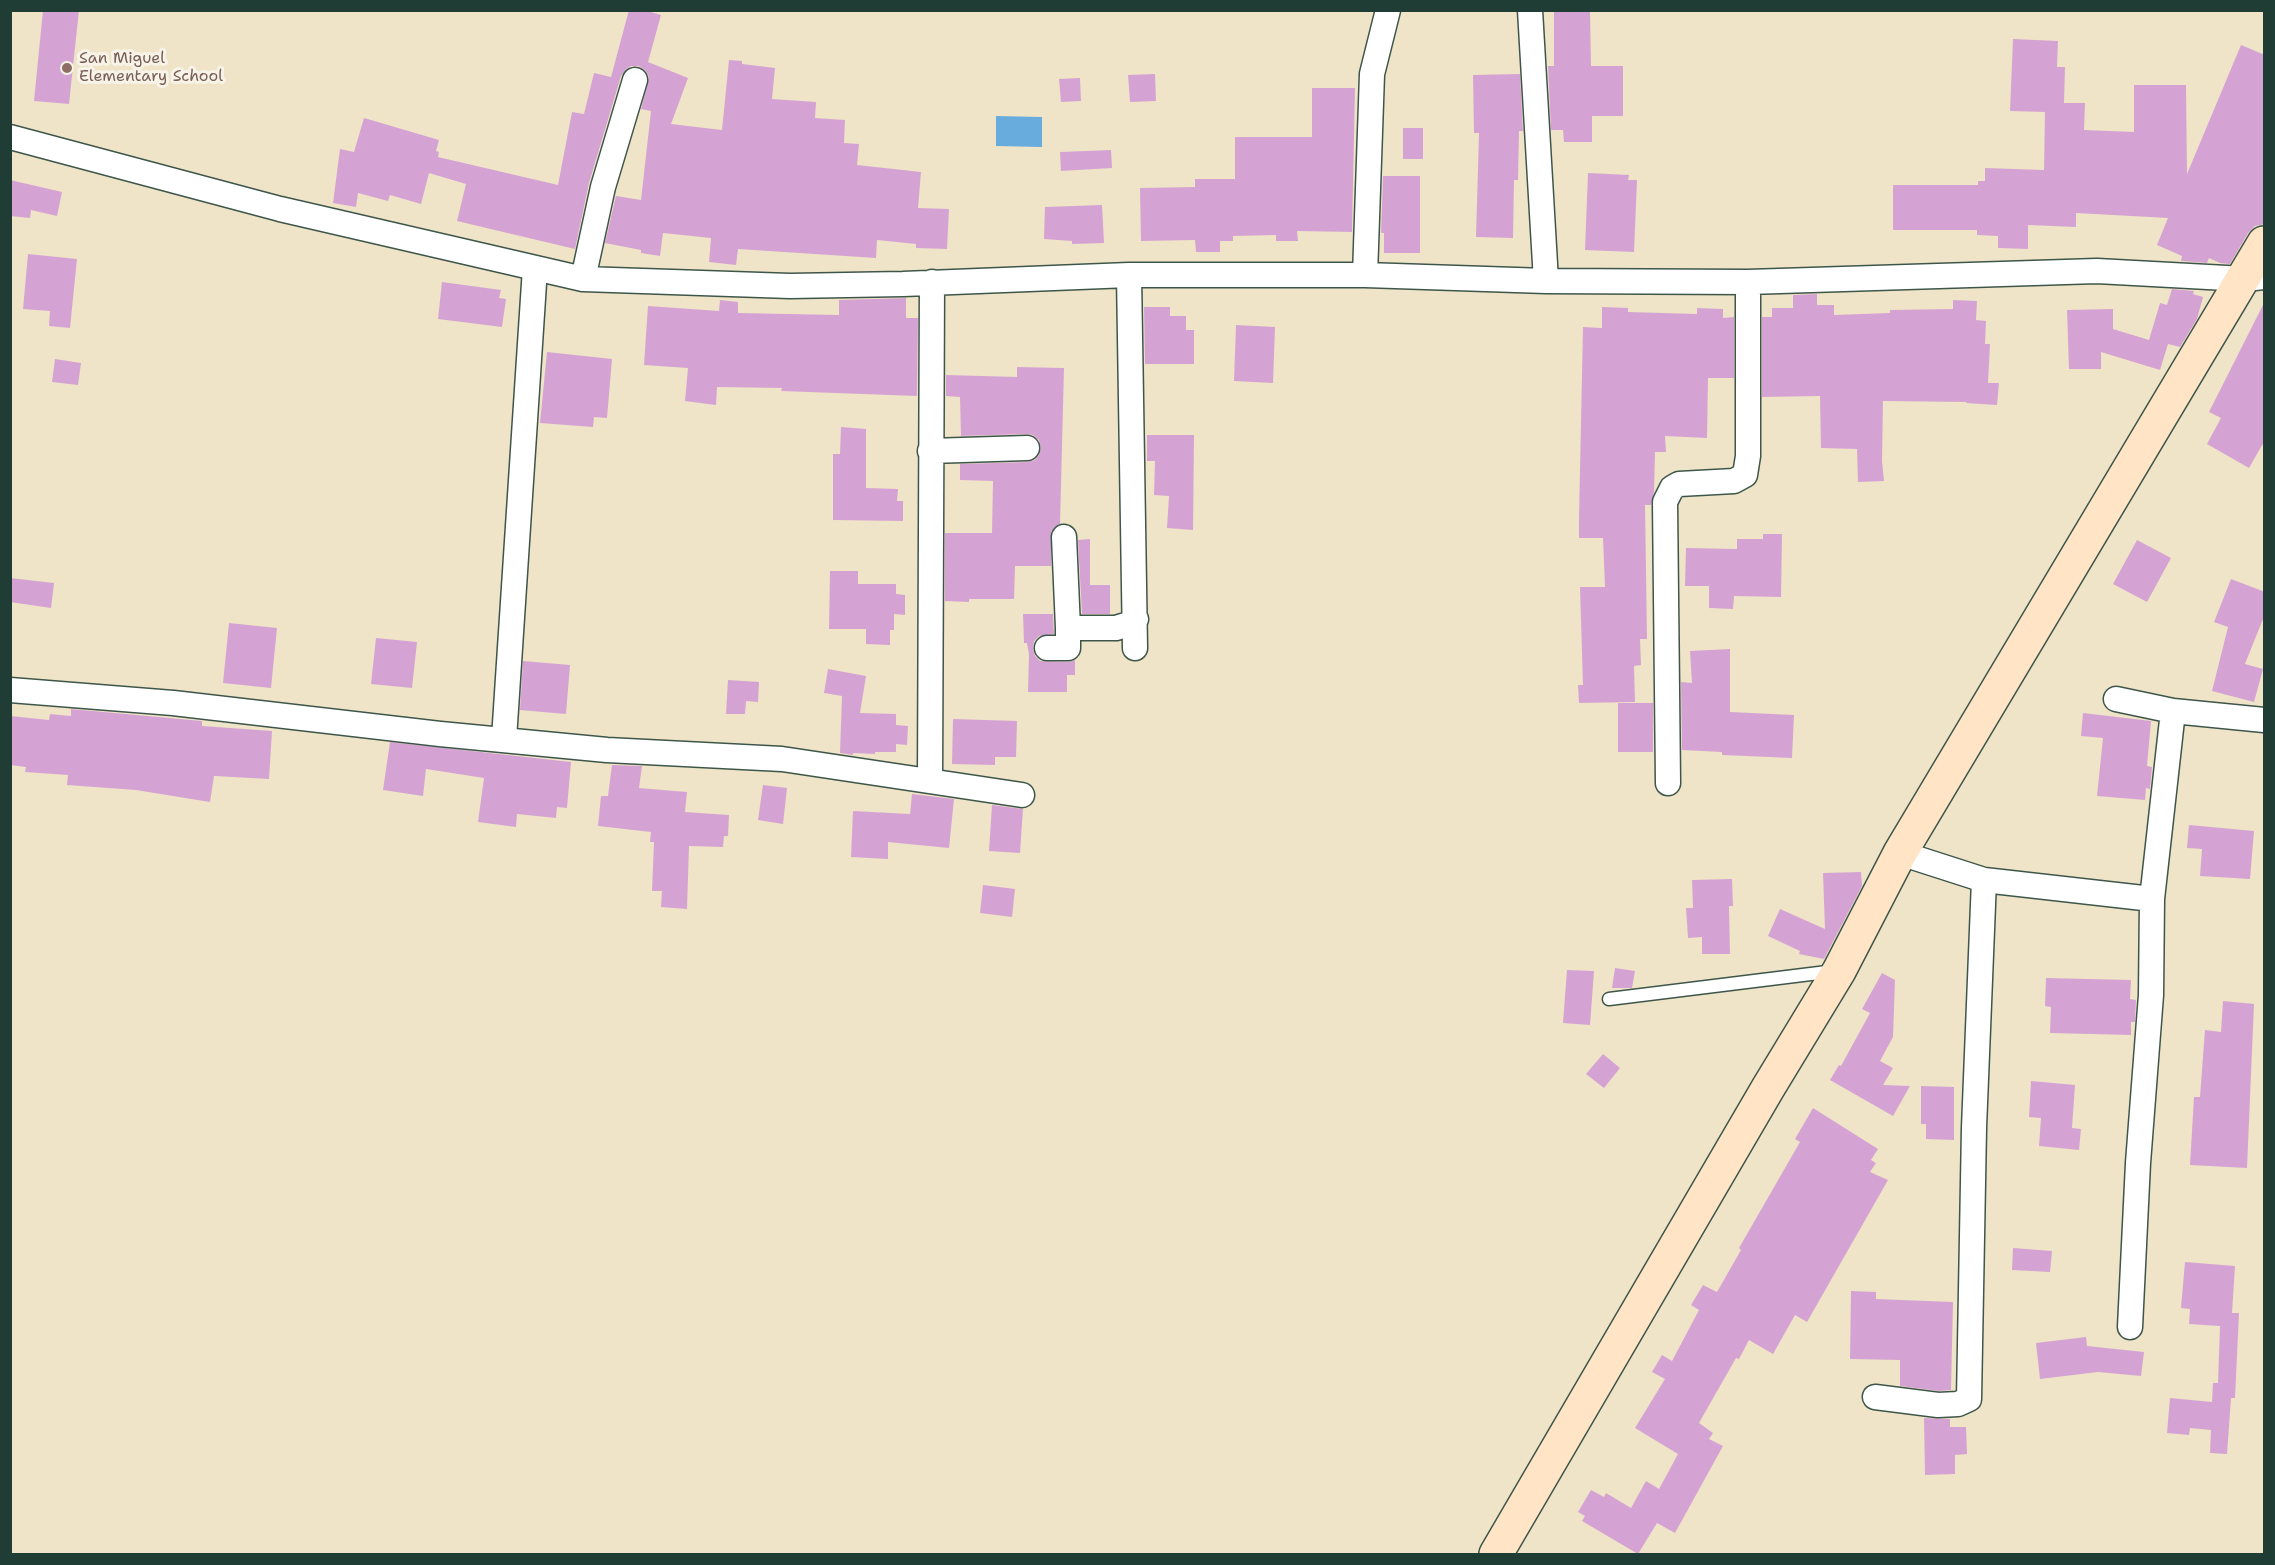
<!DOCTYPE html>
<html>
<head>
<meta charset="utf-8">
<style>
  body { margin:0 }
  #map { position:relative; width:2275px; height:1565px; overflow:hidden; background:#efe4c7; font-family:"Shantell Sans",sans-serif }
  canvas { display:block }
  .frame { position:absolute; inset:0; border:12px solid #1f3d34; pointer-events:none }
</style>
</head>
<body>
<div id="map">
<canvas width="2275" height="1565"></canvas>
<div class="frame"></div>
</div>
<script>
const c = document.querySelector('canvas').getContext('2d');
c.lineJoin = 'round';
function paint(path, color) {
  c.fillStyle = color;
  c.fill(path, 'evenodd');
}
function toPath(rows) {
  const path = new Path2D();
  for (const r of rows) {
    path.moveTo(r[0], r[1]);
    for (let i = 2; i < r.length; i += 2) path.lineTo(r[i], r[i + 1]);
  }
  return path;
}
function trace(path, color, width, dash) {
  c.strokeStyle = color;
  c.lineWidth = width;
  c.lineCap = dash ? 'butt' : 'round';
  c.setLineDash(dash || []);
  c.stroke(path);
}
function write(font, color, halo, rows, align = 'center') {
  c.font = font + ' "Shantell Sans",sans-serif';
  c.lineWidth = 6;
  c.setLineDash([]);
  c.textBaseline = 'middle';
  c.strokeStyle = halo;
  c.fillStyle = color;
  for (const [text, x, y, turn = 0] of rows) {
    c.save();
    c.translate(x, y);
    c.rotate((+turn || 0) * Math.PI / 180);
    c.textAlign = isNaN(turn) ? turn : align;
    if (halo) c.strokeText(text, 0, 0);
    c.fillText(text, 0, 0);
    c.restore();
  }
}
const water = toPath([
  [996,116,1042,117,1042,147,996,146]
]);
const building = toPath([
  [43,10,79,10,69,104,34,101],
  [629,10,644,10,661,15,648,62,688,78,671,124,722,130,729,60,742,61,742,64,775,68,772,99,816,102,815,118,845,120,844,143,859,144,857,165,921,172,918,208,949,209,947,249,916,248,916,244,877,240,876,258,738,249,736,265,709,262,711,238,663,233,660,256,641,253,641,250,605,243,616,196,641,200,651,111,641,109,649,77,645,70,639,66,631,66,626,69,621,76,589,183,575,249,457,221,466,184,429,173,421,204,390,195,388,201,358,193,356,207,333,203,340,149,354,152,364,118,439,140,436,151,439,152,438,157,558,185,572,112,584,114,594,73,611,77],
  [1554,10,1590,10,1591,66,1623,66,1623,116,1592,116,1592,142,1564,142,1563,130,1551,130,1548,66,1554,66],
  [2013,39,2058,41,2057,67,2065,67,2064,103,2085,103,2084,130,2134,132,2134,85,2186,85,2187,174,2241,45,2265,55,2265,224,2255,226,2248,233,2230,264,2220,263,2209,258,2207,263,2181,261,2182,256,2157,245,2168,218,2076,213,2076,227,2028,225,2028,249,1998,248,1998,236,1977,235,1977,230,1893,230,1893,185,1978,185,1978,181,1985,181,1985,168,2044,170,2045,112,2010,111],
  [1155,74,1156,101,1130,102,1128,75],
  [1520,74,1523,131,1519,131,1518,180,1514,180,1513,238,1476,237,1479,133,1474,133,1473,75],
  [1080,78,1081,101,1061,102,1059,79],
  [1312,88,1355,88,1352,232,1297,231,1298,241,1276,241,1276,235,1233,236,1233,241,1220,241,1220,252,1196,252,1195,240,1141,241,1140,188,1195,187,1195,179,1235,179,1235,137,1312,137],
  [1403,128,1423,128,1423,159,1403,159],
  [1111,150,1112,168,1061,171,1060,152],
  [1588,173,1629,175,1628,180,1637,180,1634,252,1585,250],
  [1383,176,1420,176,1420,253,1384,253,1384,233,1381,233],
  [10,180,62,192,57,216,31,210,30,218,10,216],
  [1102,205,1104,243,1072,244,1072,241,1044,239,1045,207],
  [28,254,77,259,70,328,49,326,50,311,23,309],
  [442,282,501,290,499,298,506,299,502,327,438,319],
  [2172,289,2194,291,2193,294,2203,297,2197,319,2180,347,2168,344,2160,370,2101,352,2101,369,2069,369,2067,310,2113,309,2113,329,2149,340,2160,303,2167,305],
  [1817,294,1817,305,1834,305,1834,315,1890,313,1890,310,1953,309,1953,300,1977,301,1976,320,1986,321,1985,344,1990,344,1988,383,1999,383,1997,405,1966,403,1967,402,1883,401,1882,461,1884,481,1858,482,1857,449,1821,448,1820,396,1762,397,1762,317,1772,317,1772,308,1793,308,1793,295],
  [906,298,906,318,918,318,917,396,781,391,782,388,717,387,716,405,685,401,688,368,644,365,648,306,719,311,720,300,738,302,738,313,839,315,839,300],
  [2265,301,2265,440,2249,468,2207,444,2221,418,2209,412],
  [1144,307,1170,307,1170,316,1186,316,1186,330,1194,330,1194,364,1145,364],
  [1602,307,1628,308,1628,312,1697,314,1697,308,1723,309,1723,318,1734,317,1734,378,1708,378,1707,438,1665,436,1666,452,1655,452,1654,492,1651,505,1645,505,1647,639,1640,639,1641,665,1634,666,1635,702,1579,703,1578,685,1583,685,1580,587,1605,587,1603,538,1579,538,1579,518,1583,327,1602,328],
  [1236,325,1275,327,1273,383,1234,381],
  [547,352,612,359,607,418,594,417,593,427,540,423],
  [55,359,81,363,78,385,52,382],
  [1017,367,1064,368,1060,524,1051,531,1051,566,1015,566,1014,599,969,599,969,602,945,601,945,533,992,533,993,481,960,480,960,464,1028,462,1035,460,1039,455,1041,448,1039,440,1033,435,1027,434,961,436,960,397,946,396,946,375,1017,377],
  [841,427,866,429,866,488,898,489,897,501,903,501,903,521,833,520,833,454,840,454],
  [1147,435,1194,435,1193,530,1167,528,1169,496,1154,495,1155,461,1147,461],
  [1763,534,1782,534,1781,597,1734,596,1733,609,1709,608,1709,586,1685,586,1686,548,1737,549,1737,539,1763,539],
  [1090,539,1090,585,1110,585,1110,614,1082,614,1078,540],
  [2137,540,2171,558,2147,602,2113,584],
  [830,571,858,571,858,584,896,584,896,594,905,595,905,615,894,614,894,630,890,630,890,645,866,644,866,629,829,629],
  [10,578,54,583,51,608,10,602],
  [2231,579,2265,592,2265,614,2245,664,2263,669,2254,702,2212,691,2228,627,2214,622],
  [1023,614,1053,614,1054,634,1039,636,1034,641,1033,649,1035,656,1040,661,1068,662,1075,660,1075,675,1067,675,1067,692,1028,692,1029,654,1027,643,1024,643],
  [229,623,277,628,271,688,223,683],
  [376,638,417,642,412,688,371,684],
  [1730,649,1730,712,1794,715,1792,758,1722,755,1722,752,1682,750,1681,682,1692,683,1690,651],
  [523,661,570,665,566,714,520,710],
  [828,669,866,676,860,713,896,714,896,725,908,726,907,745,896,744,896,752,875,752,875,754,853,753,853,755,840,753,842,696,824,693],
  [728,680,759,682,758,702,746,701,745,714,726,714],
  [1618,703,1653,703,1653,752,1618,752],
  [71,709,202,721,202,726,272,731,269,779,214,776,210,802,136,790,67,785,68,775,25,772,26,767,10,765,10,716,49,720,50,714,71,716],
  [2083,713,2151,721,2147,766,2152,767,2150,789,2146,788,2145,800,2097,796,2103,738,2081,736],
  [953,719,1017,721,1016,757,995,757,995,765,952,764],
  [390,742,571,762,567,808,557,807,556,818,517,814,516,827,478,822,484,778,426,769,423,796,383,790],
  [612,765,642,766,639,788,687,792,685,812,729,815,728,836,724,836,723,847,689,846,687,909,661,907,662,891,652,891,654,842,650,842,651,832,598,826,601,796,608,796],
  [763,785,787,788,783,824,758,820],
  [912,794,954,799,949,848,888,842,888,859,851,857,853,811,910,814],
  [992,805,1023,809,1020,853,989,851],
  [2189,825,2254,831,2250,879,2200,876,2202,849,2187,848],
  [1861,872,1862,886,1824,959,1799,954,1800,951,1768,936,1780,909,1825,929,1823,873],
  [1732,879,1733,906,1729,906,1730,954,1702,954,1702,937,1688,938,1686,908,1693,908,1692,880],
  [983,885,1015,889,1012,917,980,913],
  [1615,968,1635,971,1632,988,1612,988],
  [1567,970,1594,971,1590,1025,1563,1023],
  [1882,973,1895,980,1893,1037,1880,1061,1893,1068,1883,1085,1910,1086,1893,1116,1830,1080,1839,1065,1841,1066,1870,1013,1862,1009],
  [2046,978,2131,980,2130,999,2136,1000,2135,1022,2131,1022,2131,1035,2050,1033,2051,1007,2045,1006],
  [2223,1001,2254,1004,2247,1168,2190,1165,2194,1097,2200,1097,2205,1030,2221,1032],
  [1603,1054,1620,1068,1604,1088,1586,1074],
  [2031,1081,2075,1085,2072,1128,2081,1129,2079,1150,2039,1146,2041,1118,2029,1117],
  [1921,1086,1954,1087,1954,1140,1926,1139,1926,1124,1921,1124],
  [1813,1108,1878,1149,1871,1160,1876,1163,1870,1172,1888,1180,1807,1322,1795,1315,1773,1354,1749,1340,1739,1359,1736,1358,1699,1423,1713,1433,1709,1439,1723,1446,1675,1533,1657,1523,1638,1554,1582,1521,1585,1516,1578,1512,1591,1490,1604,1497,1606,1493,1631,1508,1646,1481,1659,1489,1678,1454,1635,1428,1665,1379,1652,1372,1662,1355,1672,1361,1699,1310,1691,1305,1703,1285,1717,1292,1741,1250,1739,1248,1800,1142,1795,1139],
  [2013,1248,2052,1251,2050,1272,2012,1270],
  [2185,1262,2235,1266,2232,1313,2239,1313,2235,1398,2231,1398,2227,1454,2210,1453,2211,1430,2190,1428,2189,1435,2167,1433,2170,1398,2212,1402,2213,1383,2218,1383,2220,1326,2189,1324,2190,1309,2181,1308],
  [1851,1291,1876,1292,1876,1299,1953,1302,1951,1390,1939,1391,1900,1386,1900,1360,1850,1359],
  [2086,1337,2087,1346,2144,1352,2141,1376,2098,1372,2040,1379,2036,1343],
  [1924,1418,1950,1419,1950,1427,1966,1427,1967,1454,1955,1455,1955,1474,1925,1475]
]);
const lane = toPath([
  [1609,999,1835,971]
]);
const street = toPath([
  [1530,10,1546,281],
  [10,137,280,209,583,279,790,286,903,284,1129,275,1365,275,1546,281,1748,282,2097,271,2245,279,2264,277],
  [1129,275,1135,648],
  [1365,275,1372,74,1388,10],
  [583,279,603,187,635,80],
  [930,451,1027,448],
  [1064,537,1068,628],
  [1047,648,1068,648,1068,628,1116,628,1129,624,1136,619],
  [10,690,173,703,440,734,607,750,782,759,1022,795],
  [2116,699,2173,711,2264,720],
  [504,739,535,268],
  [930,781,932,282],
  [1668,783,1665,502,1672,488,1679,484,1734,481,1745,475,1748,456,1748,282],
  [1900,853,1984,880,2152,899],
  [2130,1327,2138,1163,2151,995,2152,899,2173,711],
  [1875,1397,1938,1405,1958,1404,1969,1399,1974,1128,1984,880]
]);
const secondary = toPath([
  [1496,1554,1768,1088,1839,971,1900,853,2264,243]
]);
const markers = [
  [67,68,6,"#8d6e63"]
];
const educationNames = [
  ["San Miguel",79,59],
  ["Elementary School",79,77]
];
paint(water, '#68abdd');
paint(building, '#d5a3d3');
trace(lane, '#3e564a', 15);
trace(street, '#3e564a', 27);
trace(secondary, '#3e564a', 36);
trace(lane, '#fff', 12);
trace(street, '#fff', 24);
trace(secondary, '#ffe4c6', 33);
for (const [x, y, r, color] of markers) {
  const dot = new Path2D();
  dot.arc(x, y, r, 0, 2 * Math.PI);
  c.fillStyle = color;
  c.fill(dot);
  trace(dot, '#f7f3e8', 2);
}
write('16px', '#785e54', '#f7f3e8', educationNames, 'left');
</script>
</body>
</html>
